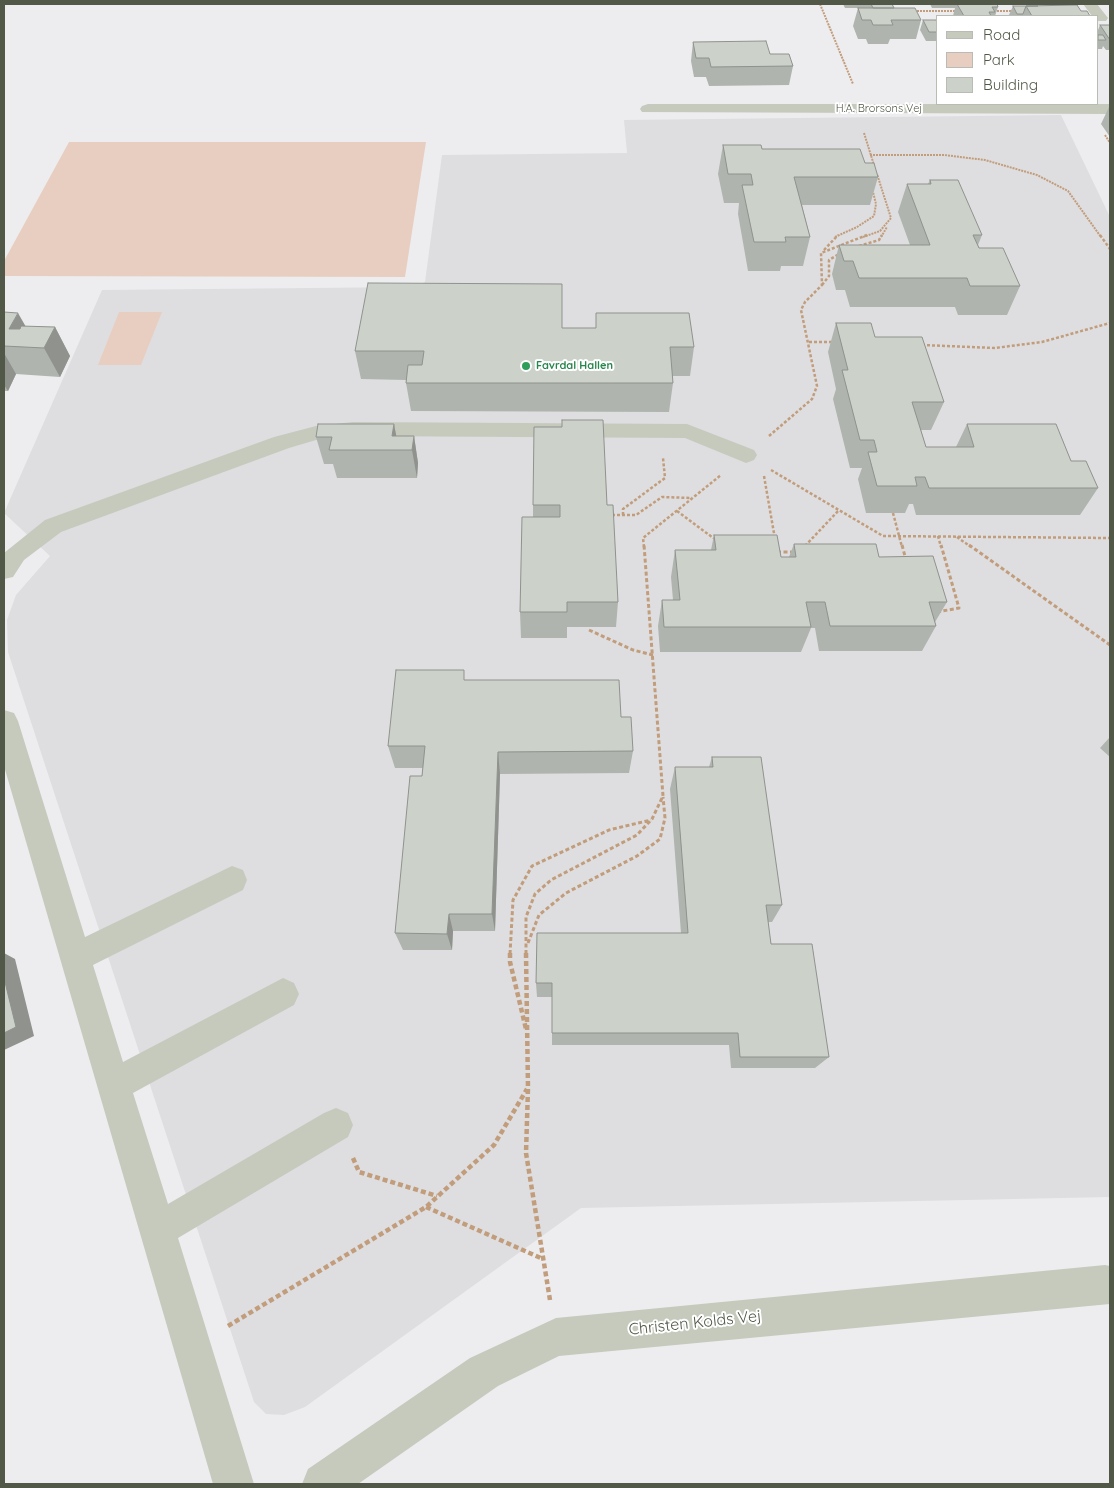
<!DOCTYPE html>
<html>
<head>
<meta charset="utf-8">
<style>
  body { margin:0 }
  #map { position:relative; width:1114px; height:1488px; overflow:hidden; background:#ededef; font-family:Quicksand,sans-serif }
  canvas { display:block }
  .frame { position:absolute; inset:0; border:5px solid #515847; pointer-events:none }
  .legend { position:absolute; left:936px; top:15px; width:162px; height:90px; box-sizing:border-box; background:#fff; border:1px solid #b9bcb5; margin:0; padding:6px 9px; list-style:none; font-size:15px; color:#515847 }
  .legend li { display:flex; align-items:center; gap:10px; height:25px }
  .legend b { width:25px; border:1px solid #b9bcb5 }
</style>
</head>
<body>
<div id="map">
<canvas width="1114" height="1488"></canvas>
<div class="frame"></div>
<ul class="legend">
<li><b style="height:6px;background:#c5cabd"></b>Road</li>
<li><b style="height:14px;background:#e8cec0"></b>Park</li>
<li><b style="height:14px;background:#ccd1ca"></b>Building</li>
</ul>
</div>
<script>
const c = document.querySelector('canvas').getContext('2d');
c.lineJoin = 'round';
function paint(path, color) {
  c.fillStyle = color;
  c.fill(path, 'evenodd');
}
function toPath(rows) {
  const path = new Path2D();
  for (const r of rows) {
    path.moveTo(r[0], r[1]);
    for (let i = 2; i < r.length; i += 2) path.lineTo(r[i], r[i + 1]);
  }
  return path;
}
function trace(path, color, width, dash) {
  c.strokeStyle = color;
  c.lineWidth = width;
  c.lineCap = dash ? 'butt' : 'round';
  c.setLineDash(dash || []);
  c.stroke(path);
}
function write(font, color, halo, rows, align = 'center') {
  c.font = font + ' Quicksand,sans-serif';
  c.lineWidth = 4;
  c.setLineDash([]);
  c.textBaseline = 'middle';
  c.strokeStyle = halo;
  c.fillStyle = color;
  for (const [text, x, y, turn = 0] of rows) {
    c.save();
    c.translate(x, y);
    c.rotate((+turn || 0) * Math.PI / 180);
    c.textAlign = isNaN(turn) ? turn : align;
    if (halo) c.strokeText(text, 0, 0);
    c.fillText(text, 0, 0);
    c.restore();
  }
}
const education = toPath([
  [1061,115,1110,217,1110,1197,581,1208,305,1407,284,1415,266,1414,254,1402,8,652,7,620,16,595,50,556,4,513,102,290,415,287,425,282,442,155,627,153,624,120]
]);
const green = toPath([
  [69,142,426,142,405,277,4,276,4,261],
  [119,312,162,312,141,365,98,365]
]);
const pathFar3 = toPath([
  [820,4,853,84],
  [914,11,958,11],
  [994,11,1013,11],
  [864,133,874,165],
  [1105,135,1110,143],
  [870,155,944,155,985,160,1037,175,1068,191,1101,237],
  [835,237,857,227,874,216,876,204,873,192],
  [863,237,880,231,891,218,877,174],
  [881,237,887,227]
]);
const pathFar2 = toPath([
  [1100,235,1110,249],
  [859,246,879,240,882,235],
  [824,250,838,235],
  [822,285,829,276,829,260,839,254],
  [809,342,833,342],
  [922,345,995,348,1042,342,1110,323],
  [769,436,812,399,817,386,801,310,805,302,822,285,821,253,867,235],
  [771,470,883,536,1110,538],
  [764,476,775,539],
  [677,511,716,540],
  [612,515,636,515,662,497,692,498],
  [623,515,623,509,665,478,663,458],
  [938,536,941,547],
  [957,537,971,547],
  [805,546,839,510],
  [644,547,643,538,721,475]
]);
const pathFar1 = toPath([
  [969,545,1110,645],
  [777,552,793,552],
  [937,612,959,608,941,545],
  [589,630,633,650,653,655],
  [528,943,539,915,566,893,637,856,660,839,665,818,663,797],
  [510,954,513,900,532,866,609,830,651,820],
  [526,954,526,917,535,894,551,880,637,835,652,819,663,796,644,545]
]);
const path = toPath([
  [510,953,510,962,526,1029],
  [526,953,528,1088,526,1153,550,1300],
  [353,1158,359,1172,437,1196],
  [426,1207,543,1259],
  [228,1326,426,1207,494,1145,527,1089]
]);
const minor = toPath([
  [1083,4,1097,4,1108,18,1106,21,1098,21,1098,16,1092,16,1083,4],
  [648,104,1110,104,1110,114,642,112,640,109,642,106,648,104],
  [353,422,687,424,754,450,757,455,754,460,746,463,685,438,353,436,316,440,289,448,61,532,24,560,13,577,4,579,4,553,45,520,274,437,316,426,353,422],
  [4,710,14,713,18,721,85,937,232,866,243,870,247,880,243,890,93,965,123,1062,283,978,294,983,299,994,294,1005,133,1093,168,1204,324,1113,336,1108,348,1113,353,1125,348,1137,178,1238,254,1484,213,1484,4,766,4,710],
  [1105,1265,1110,1266,1110,1304,559,1356,498,1386,358,1484,302,1484,308,1469,470,1358,556,1318,1105,1265]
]);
const pathBridgeFar1 = toPath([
  [893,513,902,547]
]);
const pathBridge = toPath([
  [902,545,906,560]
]);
const wall = toPath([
  [843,4,892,4,894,8,921,20,916,39,890,39,888,44,868,44,866,39,858,39,853,26,858,8,845,8],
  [930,4,997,4,998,7,995,16,953,16,955,8,932,8],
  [1013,6,1081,11,1090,16,1010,16,1009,15],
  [923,20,938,24,938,41,926,41,920,30],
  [1100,25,1110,25,1110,50,1106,50,1103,46,1102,49,1098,49,1098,30],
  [693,42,770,54,793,66,789,85,709,86,706,77,694,77,691,61],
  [1110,105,1110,137,1101,124],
  [723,145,762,149,865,163,878,177,870,205,802,205,810,237,803,266,781,266,780,271,748,271,738,214,739,203,724,203,718,174],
  [930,180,982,235,978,245,979,248,1020,286,1007,315,958,315,955,307,850,307,845,290,836,290,832,274,839,245,910,245,898,212,907,184,928,184],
  [4,312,25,327,55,327,70,356,60,377,16,374,8,391,4,391],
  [596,313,694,347,690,376,672,376,673,383,669,412,411,411,406,383,406,380,361,379,355,351,562,328,596,328],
  [836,323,875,337,944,402,931,430,921,430,926,447,956,447,967,424,1071,461,1098,488,1080,515,916,515,913,504,909,504,905,513,866,513,858,479,862,468,850,468,833,399,836,389,828,352],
  [394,424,396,436,414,436,418,463,417,478,337,478,333,464,324,464,316,437],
  [533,505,607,505,618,602,616,627,567,627,567,638,521,638,520,612,533,517],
  [714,535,781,557,789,557,794,544,879,557,947,602,935,622,936,626,922,651,819,651,815,628,811,628,801,652,660,652,658,626,662,600,673,600,671,577,675,550,711,550],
  [466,680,621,717,633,751,629,773,500,774,495,931,453,931,452,950,403,950,395,933,422,776,423,768,395,768,388,746],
  [1110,737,1110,757,1100,748],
  [712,757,782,905,772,922,768,922,771,944,829,1057,815,1068,731,1068,729,1045,552,1045,552,997,537,997,536,983,681,933,670,789,675,767,709,767]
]);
const shadedWall = toPath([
  [18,313,34,341,9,329],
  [55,327,70,356,60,377,44,348],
  [4,353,16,374,8,391,4,385],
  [394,424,399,450,392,436],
  [414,436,418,463,417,478,412,450],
  [498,752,500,774,495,931,492,914],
  [449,914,453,931,452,950,447,934],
  [4,953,15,959,34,1036,4,1050]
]);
const building = toPath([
  [871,4,892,4,894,8,873,8,871,4],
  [957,4,997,4,998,7,992,7,995,12,989,12,991,16,964,16,957,4],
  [1077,5,1081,11,1087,11,1090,16,1032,16,1026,6,1077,5],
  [1013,6,1038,6,1026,6,1023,14,1017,14,1013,6],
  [858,8,915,8,921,20,891,20,893,25,873,25,871,20,862,20,858,8],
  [923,20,936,20,938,24,938,32,929,32,923,20],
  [1100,25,1110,25,1110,40,1100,25],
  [1098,35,1103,35,1106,40,1098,40,1098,35],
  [766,41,770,54,789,54,793,66,711,67,709,58,696,58,693,42,766,41],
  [723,145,761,145,762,149,860,149,865,163,874,163,878,177,794,177,810,237,785,237,786,242,754,242,742,185,753,185,751,174,728,174,723,145],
  [930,180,958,180,982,235,973,235,979,248,1003,248,1020,286,970,286,967,278,859,278,853,261,844,261,839,245,930,245,907,184,931,184,930,180],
  [368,283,562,284,562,328,596,328,596,313,689,313,694,347,670,347,673,383,406,383,408,365,422,365,424,351,355,351,368,283],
  [4,312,18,313,9,329,20,329,21,326,55,327,44,348,4,346,4,312],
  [836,323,871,323,875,337,922,337,944,402,912,402,926,447,974,447,967,424,1056,424,1071,461,1086,461,1098,488,929,488,925,477,915,477,917,486,877,486,868,452,877,452,874,440,860,440,842,370,848,370,836,323],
  [562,420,603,420,607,505,613,505,618,602,567,602,567,612,520,612,522,517,560,517,560,505,533,505,534,427,562,427,562,420],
  [318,424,394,424,392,436,414,436,412,450,329,450,332,437,316,437,318,424],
  [714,535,777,535,781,557,796,557,794,544,876,544,879,557,933,556,947,602,929,602,936,626,830,626,825,602,806,602,811,627,664,627,662,600,680,600,675,550,716,550,714,535],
  [396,670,464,670,464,680,619,680,621,717,631,717,633,751,498,752,492,914,449,914,447,934,395,933,410,776,422,776,425,746,388,746,396,670],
  [712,757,761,757,782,905,766,905,771,944,812,944,829,1057,740,1057,738,1033,552,1033,552,983,536,983,537,933,688,933,675,767,713,767,712,757],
  [4,978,16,1027,4,1033,4,978]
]);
const markers = [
  [526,366,5,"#2e9e5b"]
];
const farStreetnames = [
  ["H.A. Brorsons Vej",879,109]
];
const farLeisurenames = [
  ["Favrdal Hallen",536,366]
];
const nearStreetnames = [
  ["Christen Kolds Vej",695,1323,-6]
];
paint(education, '#dedee0');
paint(green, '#e8cec0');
trace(pathFar3, '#c29d7c', 2, [2, 1]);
trace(pathFar2, '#c29d7c', 2.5, [3, 2]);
trace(pathFar1, '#c29d7c', 3, [4, 2.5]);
trace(path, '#c29d7c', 4.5, [5, 3]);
paint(minor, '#c5cabd');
trace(pathBridgeFar1, '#c29d7c', 2.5, [3, 2]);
trace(pathBridge, '#c29d7c', 3, [4, 2.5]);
paint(wall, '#afb4ae');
paint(shadedWall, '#8f928d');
paint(building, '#ccd1ca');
trace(building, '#8f928d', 1);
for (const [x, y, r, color] of markers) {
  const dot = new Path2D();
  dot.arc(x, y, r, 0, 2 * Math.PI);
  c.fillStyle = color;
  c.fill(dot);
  trace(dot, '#fff', 2);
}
write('11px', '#515847', '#fff', farStreetnames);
write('bold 11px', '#27864d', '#fff', farLeisurenames, 'left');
write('16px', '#515847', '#fff', nearStreetnames);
</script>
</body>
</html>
